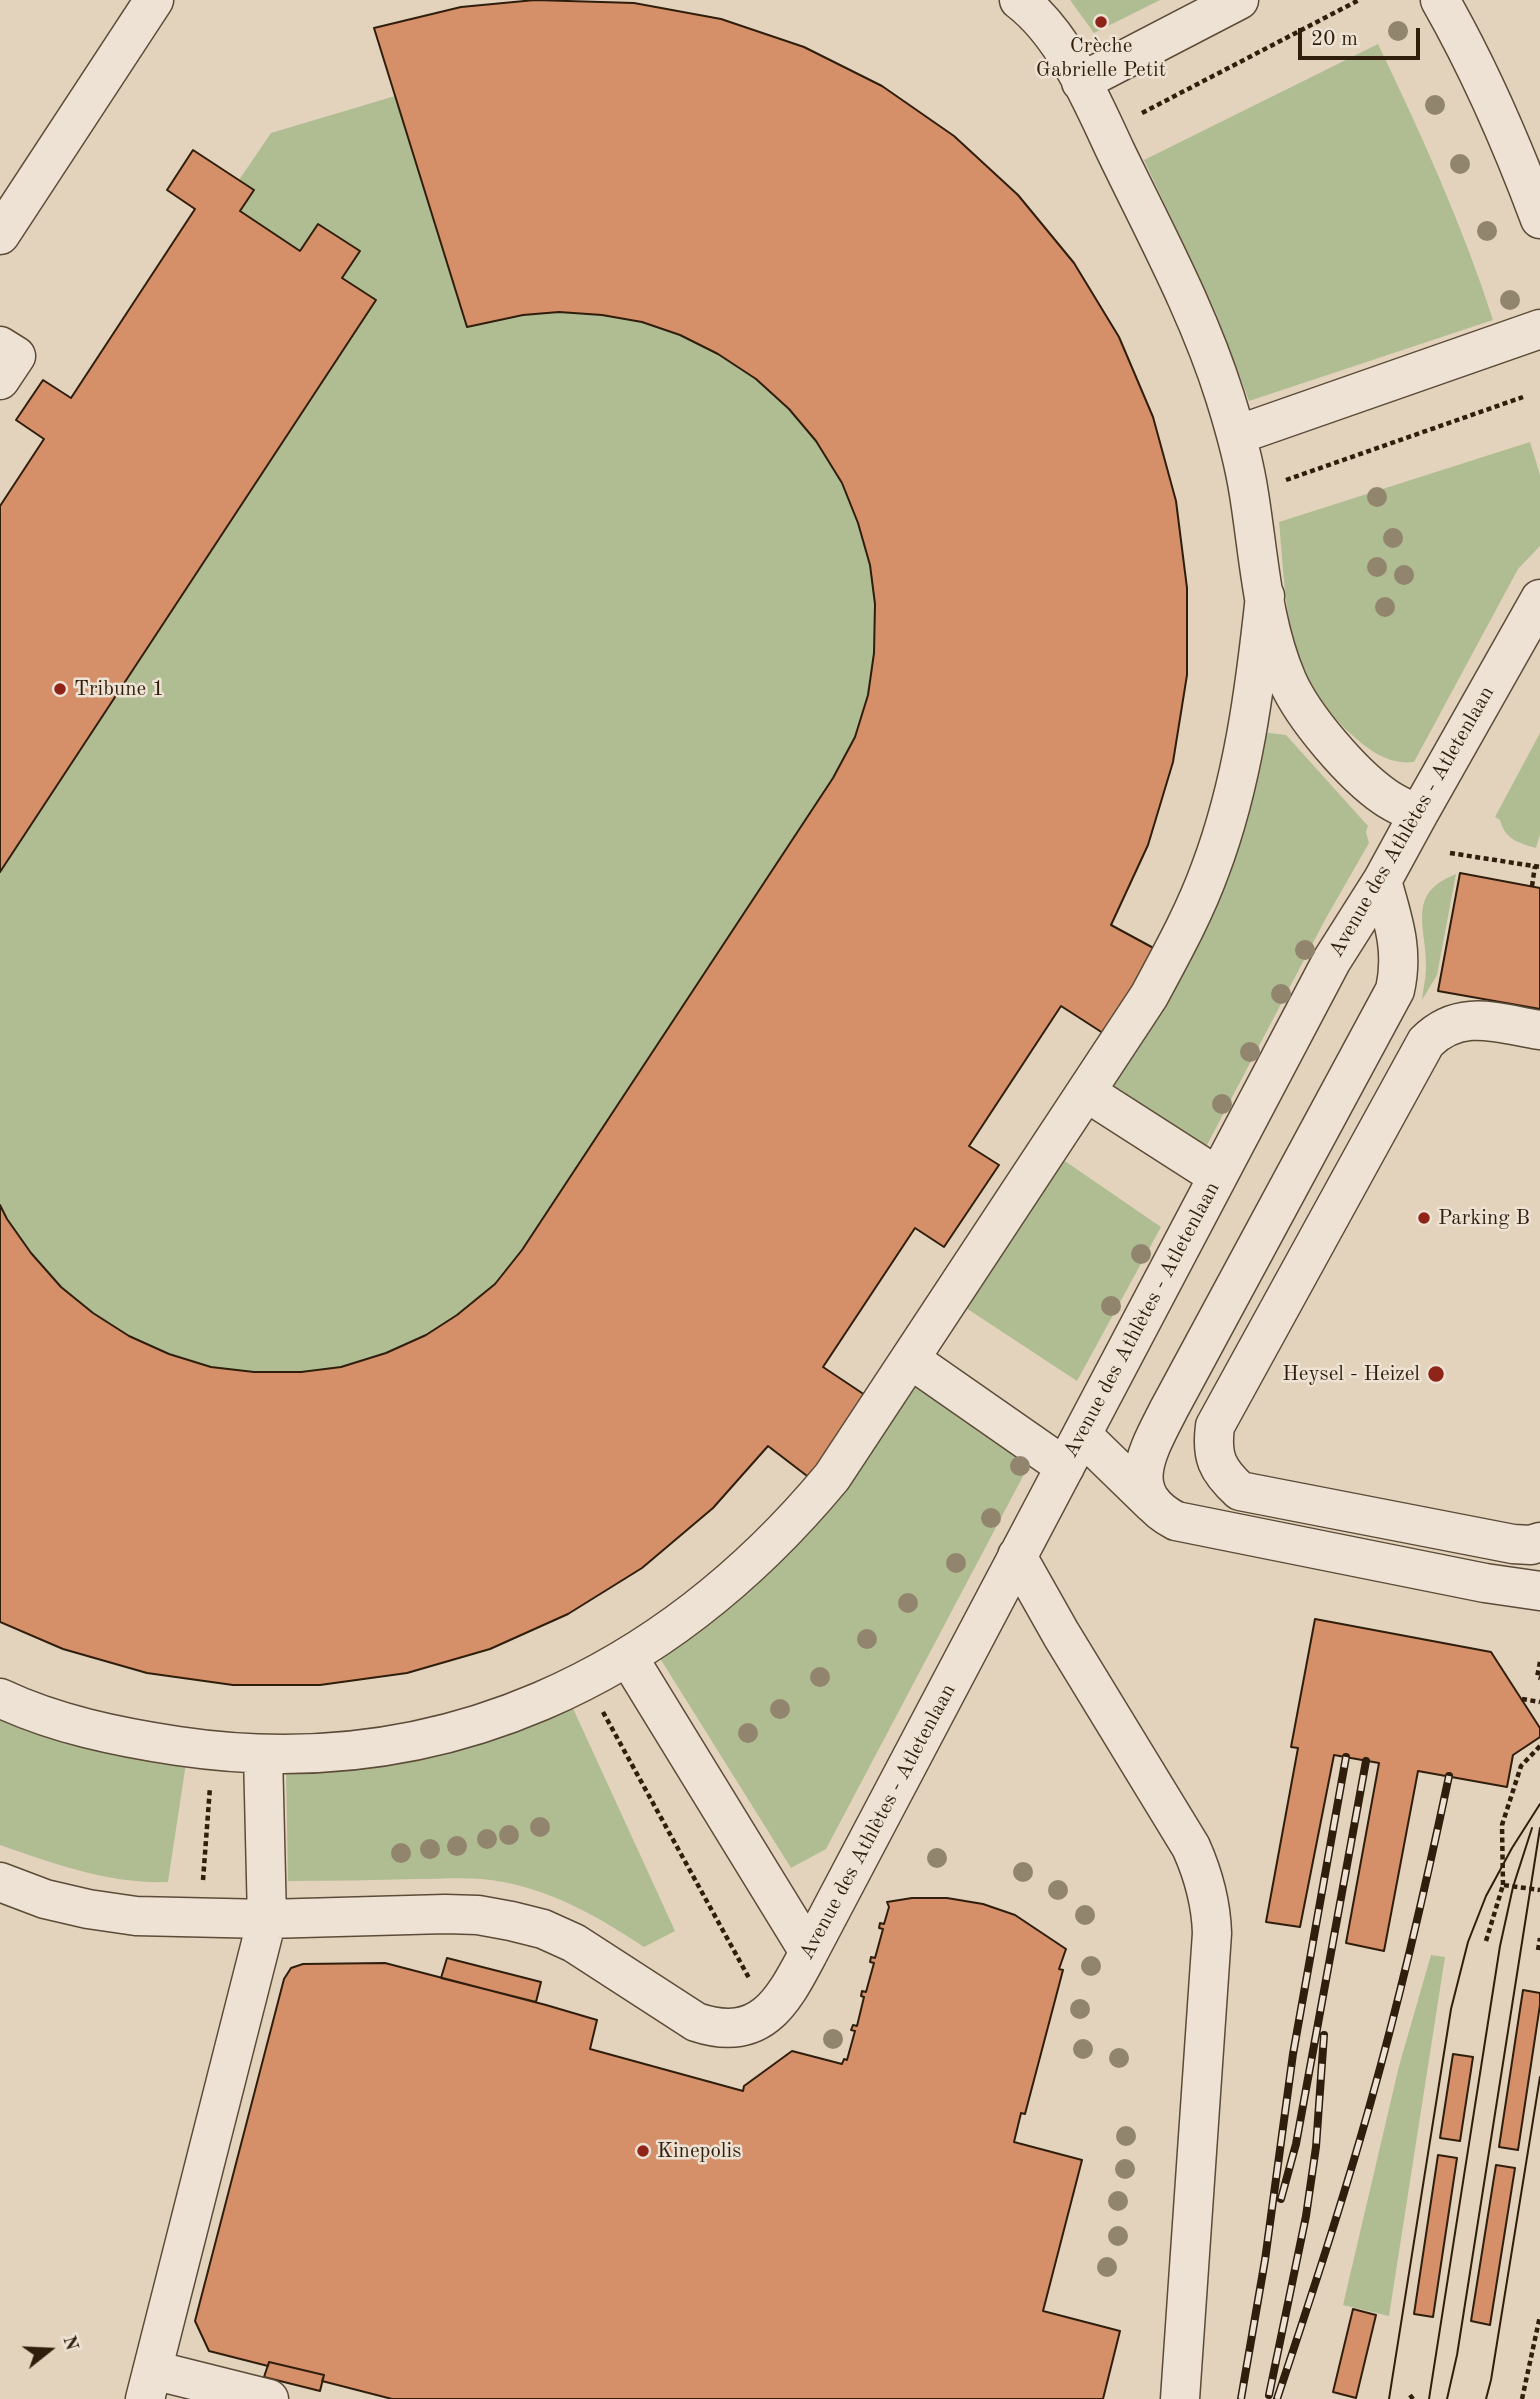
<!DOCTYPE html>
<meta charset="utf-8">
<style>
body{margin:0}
#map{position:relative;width:1540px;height:2399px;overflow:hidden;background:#e3d3bc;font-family:"Old Standard TT",serif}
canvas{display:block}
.north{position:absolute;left:14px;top:2315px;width:70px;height:70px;-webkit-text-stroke:5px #ede2d3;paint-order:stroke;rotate:72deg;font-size:19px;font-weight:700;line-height:28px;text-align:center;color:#2f1e0c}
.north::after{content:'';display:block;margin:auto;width:24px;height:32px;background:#2f1e0c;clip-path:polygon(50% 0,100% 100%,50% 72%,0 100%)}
.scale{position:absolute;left:1298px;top:28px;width:122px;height:32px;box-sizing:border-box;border:4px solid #2f1e0c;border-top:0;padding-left:9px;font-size:21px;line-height:24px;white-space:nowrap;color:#2f1e0c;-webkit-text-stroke:5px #ede2d3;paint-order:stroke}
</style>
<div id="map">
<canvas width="1540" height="2399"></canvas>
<div class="north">N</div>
<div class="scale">20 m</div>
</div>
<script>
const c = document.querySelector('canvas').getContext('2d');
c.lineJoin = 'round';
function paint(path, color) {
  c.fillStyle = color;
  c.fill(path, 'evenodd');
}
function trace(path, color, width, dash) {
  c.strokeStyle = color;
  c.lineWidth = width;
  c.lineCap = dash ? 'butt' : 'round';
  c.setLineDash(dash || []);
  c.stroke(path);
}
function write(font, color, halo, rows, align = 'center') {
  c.font = font + ' "Old Standard TT",serif';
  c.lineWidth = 5;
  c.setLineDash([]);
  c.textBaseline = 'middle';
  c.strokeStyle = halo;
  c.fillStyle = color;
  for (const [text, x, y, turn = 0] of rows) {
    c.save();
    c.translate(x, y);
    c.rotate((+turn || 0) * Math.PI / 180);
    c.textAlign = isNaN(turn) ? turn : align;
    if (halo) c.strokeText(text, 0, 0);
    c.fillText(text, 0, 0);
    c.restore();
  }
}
const green = new Path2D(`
 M 535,0 L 634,3 L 721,19 L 804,47 L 882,86 L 954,136 L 1018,195 L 1119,337 L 1153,417 L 1176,501 L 1187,588 L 1187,675 L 1173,762 L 1156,820 L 1148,845 L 1111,924 L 1159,951 L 1106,1035 L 1060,1006 L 969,1145 L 999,1165 L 944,1247 L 915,1228 L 823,1367 L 868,1397 L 811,1479 L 768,1447 L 713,1508 L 642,1568 L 568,1614 L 233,1685 L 147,1673 L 63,1649 L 0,1622 L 0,506 L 44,439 L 16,420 L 43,380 L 71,398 L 195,210 L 167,190 L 193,150 L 239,180 L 271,133 L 395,96 L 374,28 L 461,7 Z
 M 1070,0 L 1160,0 L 1094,33 Z
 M 1378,44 C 1421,134 1462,224 1493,320 L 1249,401 L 1216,313 L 1144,160 Z
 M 1530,442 L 1540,475 L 1540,546 L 1518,569 L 1414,762 C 1389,765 1370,751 1352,735 C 1284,674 1287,606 1279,522 Z
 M 1262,732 L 1286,735 L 1368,826 L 1366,832 L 1369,843 L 1326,918 L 1206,1147 L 1108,1082 Z
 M 1540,733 L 1540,834 L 1536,848 C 1518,843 1505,839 1500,820 L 1495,817 Z
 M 1456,874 L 1437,975 L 1422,1000 C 1423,989 1426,978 1426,967 C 1427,927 1405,894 1456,874 Z
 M 1059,1157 L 1161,1227 L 1077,1381 L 963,1306 Z
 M 913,1379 L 1030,1463 L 826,1849 L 791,1868 L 658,1655 Z
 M 571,1704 L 675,1931 L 644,1947 C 600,1918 556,1892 503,1882 C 475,1876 445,1879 417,1879 C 374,1880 331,1881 288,1881 L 286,1768 Z
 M 0,1714 L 186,1763 L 168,1882 C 109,1884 55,1864 0,1845 Z
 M 1431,1955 L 1445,1957 L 1389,2316 L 1343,2305 L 1399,2066 Z`);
const building = new Path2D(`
 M 535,0 L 634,3 L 721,19 L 804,47 L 882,86 L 954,136 L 1018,195 L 1074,263 L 1119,337 L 1153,417 L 1176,501 L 1187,588 L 1187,675 L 1173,762 L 1148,845 L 1111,925 L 1159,951 L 1106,1035 L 1061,1006 L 969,1146 L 999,1165 L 944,1247 L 915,1228 L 823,1367 L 868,1397 L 811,1479 L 768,1446 L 713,1508 L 642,1568 L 568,1614 L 490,1649 L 407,1673 L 320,1685 L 233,1685 L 147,1673 L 63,1649 L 0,1622 L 0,1205 L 7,1219 L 31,1253 L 61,1287 L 93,1313 L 129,1336 L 169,1354 L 211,1367 L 254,1372 L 301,1372 L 341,1367 L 386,1353 L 426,1335 L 457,1315 L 495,1284 L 522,1250 L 833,778 L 855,737 L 868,695 L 874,653 L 875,604 L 870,565 L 858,523 L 842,483 L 816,441 L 789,409 L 756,379 L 718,354 L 680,335 L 642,322 L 602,315 L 559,312 L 523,315 L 467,327 L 374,28 L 461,7 Z
 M 193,150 L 254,190 L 240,211 L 300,251 L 318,224 L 360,251 L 342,278 L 376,300 L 0,872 L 0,506 L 44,439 L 16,420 L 43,380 L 71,398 L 195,209 L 167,190 Z
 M 1460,873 L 1540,888 L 1540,1009 L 1438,991 Z
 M 1315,1619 L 1491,1652 L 1540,1728 L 1540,1737 L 1513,1755 L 1507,1787 L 1418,1771 L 1384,1951 L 1346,1943 L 1379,1763 L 1334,1755 L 1300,1927 L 1266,1922 L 1298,1748 L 1291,1747 Z
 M 912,1898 L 947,1898 L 983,1904 L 1015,1915 L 1066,1949 L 1059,1969 L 1063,1970 L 1025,2114 L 1021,2113 L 1014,2142 L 1082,2160 L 1043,2311 L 1120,2331 L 1103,2399 L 392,2399 L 322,2381 L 324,2375 L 269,2362 L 268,2366 L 209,2351 L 195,2321 L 284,1979 L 291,1968 L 303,1964 L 385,1963 L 546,2005 L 597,2020 L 590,2049 L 743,2091 L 744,2086 L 792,2051 L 842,2064 L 844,2059 L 847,2060 L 855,2031 L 851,2030 L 853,2025 L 857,2026 L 864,1997 L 861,1996 L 862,1991 L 866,1992 L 874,1963 L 870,1962 L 871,1957 L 875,1958 L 883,1929 L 879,1928 L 880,1923 L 884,1924 L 889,1907 L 887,1902 Z
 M 447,1958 L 541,1982 L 536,2002 L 441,1978 Z
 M 1523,1990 L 1540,1993 L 1540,2005 L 1518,2150 L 1499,2147 Z
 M 1453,2054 L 1473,2057 L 1460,2141 L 1440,2138 Z
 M 1438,2155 L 1457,2158 L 1433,2317 L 1414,2314 Z
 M 1496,2165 L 1515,2168 L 1490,2325 L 1471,2321 Z
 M 1353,2309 L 1376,2315 L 1356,2398 L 1333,2392 Z
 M 269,2362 L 324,2375 L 320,2391 L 264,2377 Z`);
const path = new Path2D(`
 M 1142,113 L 1359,0
 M 1286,480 L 1523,397
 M 1450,853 L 1540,867
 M 1532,886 L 1535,866
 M 1540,1662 L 1537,1677 L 1540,1678
 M 1522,1699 L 1540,1702
 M 603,1712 L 749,1978
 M 203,1880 L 210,1787
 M 1503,1885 L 1502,1825 L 1521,1766 L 1540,1746
 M 1486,1941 L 1503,1885 L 1540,1890
 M 1538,1950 L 1540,1938
 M 1410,2395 L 1413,2399
 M 1522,2399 L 1540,2316`);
const minor = new Path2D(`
 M 1019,0 C 1064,34 1092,101 1115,150 C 1154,231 1198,311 1225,397 C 1235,429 1244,461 1249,494 C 1259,556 1262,622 1287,680 C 1303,717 1352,774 1385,797 C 1395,804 1407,809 1418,815
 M 1440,0 C 1480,70 1512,144 1540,219
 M 1081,82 L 1239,0
 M 0,235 L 154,0
 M 0,346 L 16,356 L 0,380
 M 1237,435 L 1540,329
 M 1382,881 C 1393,920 1404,950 1395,990 L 1169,1409 C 1148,1451 1121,1492 1176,1521 L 1485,1583 L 1540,1591
 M 1540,1030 C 1497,1023 1460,1008 1426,1042 L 1215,1426 C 1211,1457 1217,1470 1240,1491 L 1513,1544 L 1531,1545 L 1540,1542
 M 1086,1092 L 1217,1176
 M 910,1359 L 1065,1467
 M 1082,1435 L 1153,1504
 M 1017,1556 L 1061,1634 L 1191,1847 C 1204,1876 1211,1902 1212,1933 L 1180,2399
 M 628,1657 L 809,1952
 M 0,1698 C 55,1724 118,1737 178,1746 C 440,1785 666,1677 832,1477 L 1149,996 C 1171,955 1194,914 1210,870 C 1243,783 1255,689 1265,596
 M 0,1882 L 45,1899 L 88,1909 L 136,1916 L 267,1919 L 445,1914 L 478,1915 L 511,1921 L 543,1929 L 574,1943 L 696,2022 C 762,2044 783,2001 809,1952 L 1332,960 L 1382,881 L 1418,815 L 1540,599
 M 153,2370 L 269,2399
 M 145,2399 L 267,1919 L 263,1754`);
const tram = new Path2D(`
 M 1389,2399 L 1451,2009 L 1468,1942 L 1486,1896 L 1512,1848 L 1540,1804
 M 1429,2399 L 1500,1946 L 1513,1887 L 1532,1828
 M 1447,2399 L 1457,2355 L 1540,1828
 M 1486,2399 L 1491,2380 L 1540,2077`);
const rail = new Path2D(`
 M 1281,2199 L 1296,2144 L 1366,1761
 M 1269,2395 L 1306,2216 L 1316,2147 L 1324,2035
 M 1241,2399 L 1265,2260 L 1293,2054 L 1346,1757
 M 1277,2399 C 1310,2300 1343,2201 1371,2101 C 1401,1994 1426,1885 1449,1776`);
const trees = [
 [1398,31],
 [1435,105],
 [1460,164],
 [1487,231],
 [1510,300],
 [1377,497],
 [1393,538],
 [1377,567],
 [1404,575],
 [1385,607],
 [1305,950],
 [1281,994],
 [1250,1052],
 [1222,1104],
 [1141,1254],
 [1111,1306],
 [1020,1466],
 [991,1518],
 [956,1563],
 [908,1603],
 [867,1639],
 [820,1677],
 [780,1709],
 [748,1733],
 [540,1827],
 [509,1835],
 [487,1839],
 [457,1846],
 [430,1849],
 [401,1853],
 [937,1858],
 [1023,1872],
 [1058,1890],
 [1085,1915],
 [1091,1966],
 [1080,2009],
 [833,2039],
 [1083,2049],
 [1119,2058],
 [1126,2136],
 [1125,2169],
 [1118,2201],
 [1118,2236],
 [1107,2267]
];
const markers = [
 [1101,22,7,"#8f2418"],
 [60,689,7,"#8f2418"],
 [1424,1218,7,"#8f2418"],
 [1436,1374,9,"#8f2418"],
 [643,2151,7,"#8f2418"]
];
const poiNames = [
 ["Crèche",1101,46,"center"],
 ["Gabrielle Petit",1101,70,"center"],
 ["Tribune 1",74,689],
 ["Parking B",1438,1218],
 ["Heysel - Heizel",1420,1374,"right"],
 ["Kinepolis",657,2151]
];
const streetNames = [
 ["Avenue des Athlètes - Atletenlaan",1412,822,-60],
 ["Avenue des Athlètes - Atletenlaan",1142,1320,-62],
 ["Avenue des Athlètes - Atletenlaan",878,1822,-62]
];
paint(green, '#b0bd93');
paint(building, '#d58f69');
trace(building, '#2f1e0c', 2);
trace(minor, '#5c4b38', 41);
trace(path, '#2f1e0c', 4.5, [5, 3.5]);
trace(minor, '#ede2d3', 38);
trace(tram, '#2f1e0c', 2);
trace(rail, '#2f1e0c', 8);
trace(rail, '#ede2d3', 5, [16]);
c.fillStyle = '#92856e';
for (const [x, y] of trees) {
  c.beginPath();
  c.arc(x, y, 10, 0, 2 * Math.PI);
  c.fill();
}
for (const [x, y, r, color] of markers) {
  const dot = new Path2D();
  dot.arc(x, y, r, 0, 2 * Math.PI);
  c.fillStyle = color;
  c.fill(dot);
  trace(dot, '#ede2d3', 2.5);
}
write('21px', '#2f1e0c', '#ede2d3', poiNames, 'left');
write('21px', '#2f1e0c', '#ede2d3', streetNames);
</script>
